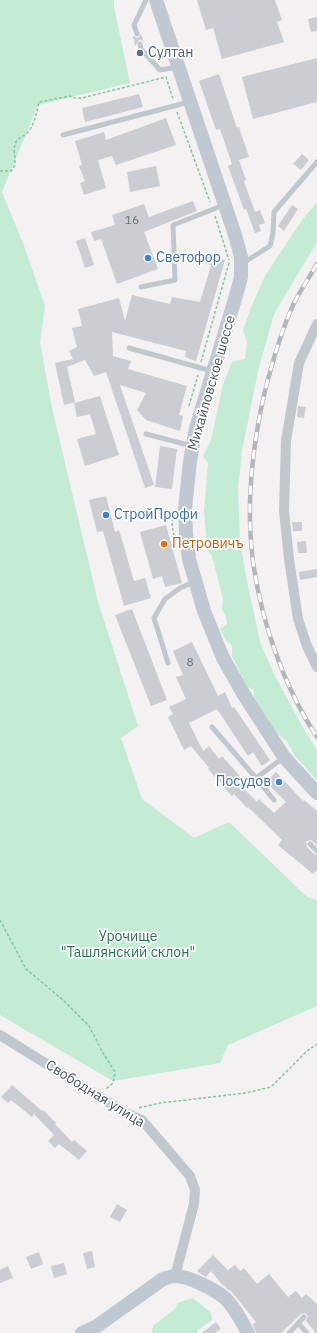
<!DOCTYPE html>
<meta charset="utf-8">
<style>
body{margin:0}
canvas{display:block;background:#f3f1f1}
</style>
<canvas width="317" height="1333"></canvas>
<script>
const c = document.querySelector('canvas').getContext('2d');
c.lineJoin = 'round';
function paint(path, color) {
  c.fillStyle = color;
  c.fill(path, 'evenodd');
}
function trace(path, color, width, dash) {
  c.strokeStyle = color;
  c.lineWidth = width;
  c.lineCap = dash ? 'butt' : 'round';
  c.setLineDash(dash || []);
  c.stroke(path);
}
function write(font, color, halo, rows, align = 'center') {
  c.font = font + ' "IBM Plex Sans",sans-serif';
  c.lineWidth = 3.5;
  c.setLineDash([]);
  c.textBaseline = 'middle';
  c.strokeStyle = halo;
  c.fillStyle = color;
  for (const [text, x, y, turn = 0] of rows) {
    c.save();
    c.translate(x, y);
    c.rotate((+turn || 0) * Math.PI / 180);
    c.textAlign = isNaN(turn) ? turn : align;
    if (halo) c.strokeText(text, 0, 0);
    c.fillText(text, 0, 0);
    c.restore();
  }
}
const green = new Path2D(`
 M 0,0 L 114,0 L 114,7 L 130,83 L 38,105 L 2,192 L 23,243 L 45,306 L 40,342 L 52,408 L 98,602 L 138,726 L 121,738 L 142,799 L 194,838 L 229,822 L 307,897 L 317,900 L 317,1006 L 228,1045 L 220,1063 L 113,1081 L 0,1015 Z
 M 317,202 L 317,242 L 274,314 L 258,371 L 242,451 L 238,488 L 240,542 L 247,581 L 260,642 L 275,676 L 302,726 L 317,750 L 317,780 L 295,756 L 287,741 L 276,733 L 254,697 L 254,690 L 247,687 L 232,656 L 232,646 L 225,639 L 220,629 L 227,624 L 226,617 L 222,609 L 223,599 L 212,556 L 208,551 L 206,535 L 204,511 L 208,463 L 203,456 L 211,440 L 223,384 L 232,362 L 245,359 L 247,343 L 243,330 L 252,305 L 265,276 L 302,220 Z
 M 193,1298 L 211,1313 L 212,1320 L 198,1330 L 197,1333 L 152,1333 L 153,1326 L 176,1308 L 177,1303 Z`);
const building = new Path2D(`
 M 197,0 L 275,0 L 282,20 L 277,22 L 284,42 L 222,59 L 213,28 L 206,30 Z
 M 317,17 L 317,31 L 311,32 L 308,19 Z
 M 141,33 L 144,43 L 142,40 L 139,40 L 135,46 L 133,36 L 138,38 L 140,36 Z
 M 317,58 L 317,102 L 253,119 L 242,77 Z
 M 219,74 L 237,128 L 239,127 L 249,157 L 239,160 L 246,180 L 244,181 L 255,212 L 260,210 L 265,223 L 259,225 L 261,231 L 255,233 L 246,209 L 244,210 L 228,166 L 232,164 L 220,129 L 216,130 L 199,81 Z
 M 139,94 L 143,107 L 85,122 L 82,108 Z
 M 166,118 L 176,145 L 116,165 L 112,156 L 98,160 L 106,188 L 84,195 L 80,183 L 85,181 L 79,166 L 82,165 L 75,141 L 104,132 L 106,140 Z
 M 302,154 L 309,160 L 301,170 L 293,164 Z
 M 156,166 L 160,186 L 130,192 L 127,172 Z
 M 193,201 L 197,211 L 144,232 L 158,269 L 117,284 L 101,239 L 94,241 L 91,232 L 115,225 L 112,215 L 144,204 L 149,217 Z
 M 292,205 L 298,209 L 284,231 L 278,226 Z
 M 85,238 L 94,265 L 85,268 L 76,241 Z
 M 208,255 L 225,260 L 196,361 L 185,357 L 186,351 L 112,332 L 113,356 L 131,361 L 128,369 L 187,386 L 179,415 L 183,416 L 180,431 L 146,420 L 137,410 L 146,393 L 120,385 L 154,485 L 145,488 L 106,372 L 94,376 L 85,360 L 67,367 L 75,402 L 64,405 L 55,363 L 73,359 L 69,351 L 77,347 L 72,328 L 82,326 L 78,309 L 119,298 L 125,321 L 132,295 L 170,304 L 172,297 L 200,302 L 211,265 L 206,264 Z
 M 100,396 L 119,455 L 85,466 L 77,439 L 96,434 L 90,414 L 77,417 L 74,403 Z
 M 298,406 L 306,407 L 304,418 L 297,417 Z
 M 160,446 L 177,449 L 172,489 L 155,487 Z
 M 106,496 L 115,532 L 119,530 L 134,581 L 145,578 L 151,598 L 124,606 L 103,531 L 97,532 L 89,500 Z
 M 292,522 L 302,522 L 302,531 L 293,531 Z
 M 166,525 L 182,583 L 165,587 L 162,576 L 153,579 L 140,532 Z
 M 306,541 L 307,553 L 298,553 L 297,542 Z
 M 317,569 L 317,577 L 300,580 L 299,572 Z
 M 132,609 L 167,700 L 151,706 L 115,615 Z
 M 192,642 L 218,696 L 225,692 L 232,708 L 234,707 L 270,760 L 262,766 L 253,752 L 248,756 L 217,709 L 189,723 L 203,751 L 209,746 L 219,759 L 222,756 L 246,783 L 242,787 L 257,802 L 259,799 L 274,813 L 286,802 L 266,782 L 276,772 L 303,801 L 304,800 L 317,811 L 317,845 L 311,840 L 307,841 L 306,843 L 307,847 L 314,854 L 317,855 L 317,870 L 313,874 L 278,845 L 282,840 L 248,807 L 247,808 L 234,794 L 232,796 L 208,769 L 209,768 L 191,746 L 184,750 L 168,717 L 173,714 L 169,707 L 186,699 L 176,677 L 183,675 L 173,651 Z
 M 12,1085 L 42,1111 L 43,1110 L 56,1123 L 55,1124 L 72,1142 L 74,1140 L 87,1151 L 79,1160 L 59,1144 L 55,1148 L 48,1141 L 54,1135 L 34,1114 L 32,1117 L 11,1100 L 8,1103 L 1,1097 Z
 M 117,1204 L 127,1210 L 120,1222 L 110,1217 Z
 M 92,1251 L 95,1267 L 87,1269 L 83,1253 Z
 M 39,1252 L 43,1264 L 31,1269 L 26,1257 Z
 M 213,1255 L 228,1270 L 235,1265 L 240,1271 L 244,1268 L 257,1284 L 269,1274 L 288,1297 L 296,1291 L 302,1298 L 306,1294 L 317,1304 L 317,1333 L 316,1333 L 306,1321 L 308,1316 L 305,1313 L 301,1314 L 281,1333 L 256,1333 L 253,1324 L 256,1322 L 231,1291 L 227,1289 L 224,1285 L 223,1286 L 211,1271 L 206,1277 L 201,1274 L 197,1271 Z
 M 64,1263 L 67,1274 L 54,1278 L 51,1266 Z
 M 8,1266 L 13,1278 L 0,1283 L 0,1270 Z
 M 216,1322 L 221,1329 L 215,1333 L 202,1333 Z`);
const path = new Path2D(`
 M 177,112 L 210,202
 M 0,171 L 11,171 C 19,163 12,153 15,144 C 19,135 24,138 28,132 C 35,124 37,111 39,102 L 70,96 L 72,98 L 82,98 L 166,77 L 173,99
 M 215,216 L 229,260
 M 201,362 L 229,263
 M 189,406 L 198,375
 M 173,513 L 172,526 L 174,535
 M 0,920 L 26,969 L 63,1000 L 89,1026 L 103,1053 L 115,1072 L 113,1083 L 106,1089
 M 139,1108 L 160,1103 L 246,1093 L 271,1087 L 307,1051 L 317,1044`);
const lane = new Path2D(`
 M 137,34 L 134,25 L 146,0
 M 140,44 L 141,49 L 160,70 L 178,67
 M 63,135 L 189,102
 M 243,263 L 270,246 L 273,233 L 274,212 L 317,162
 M 141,287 L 175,280 L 173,225 L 224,205
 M 129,348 L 212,371
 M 146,434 L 192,446
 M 168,663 L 154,618 L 165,599 L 180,588 L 194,582
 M 212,727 L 256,778
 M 274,800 L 256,778 L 283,758
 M 310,844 L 317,851
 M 298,1323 L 307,1333
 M 289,1333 L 304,1317`);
const street = new Path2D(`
 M 317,324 L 299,363 L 286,441 L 284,511 L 289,559 L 298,619 L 307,646 L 317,667
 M 0,1035 L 124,1112 L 142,1120 L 190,1176 L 195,1190 L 194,1204 L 175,1276`);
const secondary = new Path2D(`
 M 156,0 L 235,235 L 241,257 L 241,277 L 235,299 L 196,428 L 190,461 L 185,509 L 186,533 L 189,559 L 204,611 L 223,658 L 244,695 L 284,757 L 317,793
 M 82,1333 L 97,1326 L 163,1279 C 167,1278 172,1276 175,1276 C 189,1276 216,1290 226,1299 C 235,1308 242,1322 248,1333`);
const rail = new Path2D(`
 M 317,264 C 310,276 302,288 295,301 C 281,330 272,363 264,395 C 255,436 249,478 250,521 C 251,592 278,678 317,737`);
const markers = [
 [140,53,4,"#5c6f8a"],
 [148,258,4,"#3f7fe0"],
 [106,515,4,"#3f7fe0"],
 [164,544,4,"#e8710a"],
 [279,782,4,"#3f7fe0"]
];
const numberNames = [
 ["16",132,221],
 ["8",190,663]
];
const serviceNames = [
 ["Султан",148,53]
];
const shopNames = [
 ["Светофор",156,258],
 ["СтройПрофи",114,515],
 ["Посудов",271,782,"right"]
];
const streetNames = [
 ["Михайловское шоссе",212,383,-74],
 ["Свободная улица",95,1094,32]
];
const foodNames = [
 ["Петровичъ",172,544]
];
const parkNames = [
 ["Урочище",128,937],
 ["\"Ташлянский склон\"",128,953]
];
paint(green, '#c4ebd3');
paint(building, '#cbcdd2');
trace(path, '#80c6a3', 1.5, [3, 2]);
trace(lane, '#c0c8ce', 5);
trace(street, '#c0c8ce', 10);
trace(secondary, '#c0c9d2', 14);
trace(rail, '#b3b6ba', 4.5);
trace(rail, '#fff', 3, [9]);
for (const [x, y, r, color] of markers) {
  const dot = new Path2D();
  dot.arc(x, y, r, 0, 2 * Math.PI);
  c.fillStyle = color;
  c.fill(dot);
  trace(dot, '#fff', 1.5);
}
write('12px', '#6a727a', null, numberNames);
write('14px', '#4e5e75', '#fff', serviceNames, 'left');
write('14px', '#366cbe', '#fff', shopNames, 'left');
write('14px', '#4a545c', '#fff', streetNames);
write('14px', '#c56008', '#fff', foodNames, 'left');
write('14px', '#22774c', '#fff', parkNames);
</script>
